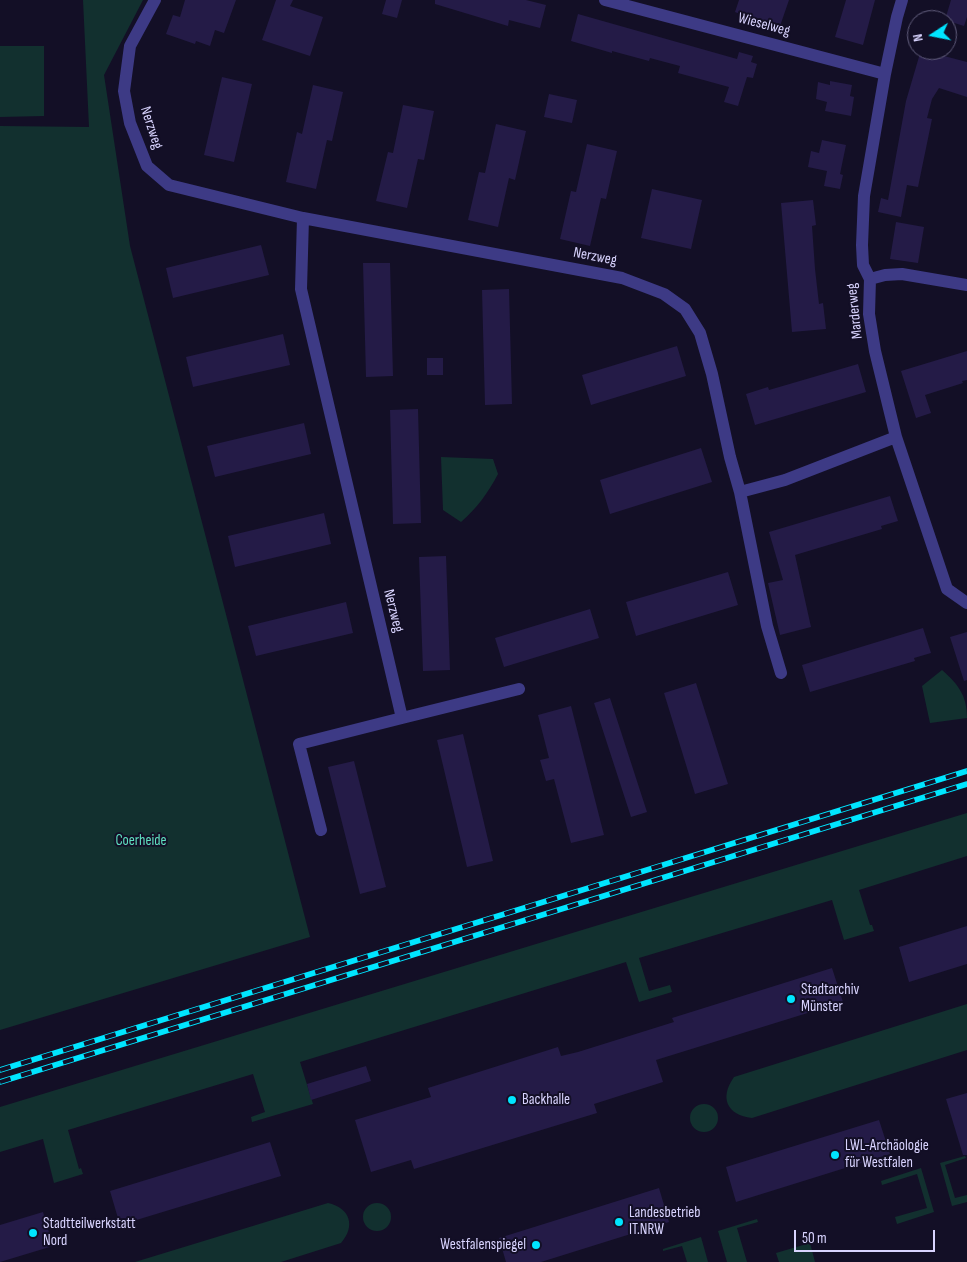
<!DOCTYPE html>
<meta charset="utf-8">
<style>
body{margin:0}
#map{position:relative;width:967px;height:1262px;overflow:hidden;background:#130f26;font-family:"Sofia Sans Condensed",sans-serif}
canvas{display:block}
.north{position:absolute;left:907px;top:10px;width:50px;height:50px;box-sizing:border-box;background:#130f26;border:1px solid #625e7d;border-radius:50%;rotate:259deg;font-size:14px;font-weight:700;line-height:20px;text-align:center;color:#d9d4ff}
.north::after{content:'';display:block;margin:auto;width:18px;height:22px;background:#00e5ff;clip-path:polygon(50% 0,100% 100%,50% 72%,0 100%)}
.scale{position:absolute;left:794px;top:1230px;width:141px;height:22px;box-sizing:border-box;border:2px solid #d9d4ff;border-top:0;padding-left:6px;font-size:15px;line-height:18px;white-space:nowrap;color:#d9d4ff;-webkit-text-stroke:4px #130f26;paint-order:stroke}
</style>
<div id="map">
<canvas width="967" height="1262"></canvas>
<div class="north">N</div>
<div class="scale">50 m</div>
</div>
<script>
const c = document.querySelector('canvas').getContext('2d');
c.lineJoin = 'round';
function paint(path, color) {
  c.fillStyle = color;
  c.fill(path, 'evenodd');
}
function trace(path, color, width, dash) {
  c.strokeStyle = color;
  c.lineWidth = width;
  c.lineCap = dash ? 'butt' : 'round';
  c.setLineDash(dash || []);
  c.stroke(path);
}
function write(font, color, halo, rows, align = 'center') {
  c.font = font + ' "Sofia Sans Condensed",sans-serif';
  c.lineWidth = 4;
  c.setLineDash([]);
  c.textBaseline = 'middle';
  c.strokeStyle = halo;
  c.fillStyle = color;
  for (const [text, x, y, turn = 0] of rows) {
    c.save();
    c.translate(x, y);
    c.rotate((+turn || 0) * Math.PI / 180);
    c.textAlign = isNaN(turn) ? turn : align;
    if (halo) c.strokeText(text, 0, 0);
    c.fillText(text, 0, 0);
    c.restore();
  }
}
const green = new Path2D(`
 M 83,0 L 143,0 L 104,75 L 130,246 L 310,937 L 0,1030 L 0,126 L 89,127 Z
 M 0,46 L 44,46 L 44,116 L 0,117 Z
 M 441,457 L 493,459 L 498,474 C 488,493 477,508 461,522 L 443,510 Z
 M 942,670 C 959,685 967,696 967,718 L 930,723 L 922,686 Z
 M 967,813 L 967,856 L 859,890 L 870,925 L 872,925 L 874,931 L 844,940 L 832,900 L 639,958 L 649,991 L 670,985 L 672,992 L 639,1002 L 626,962 L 300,1062 L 313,1104 L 252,1122 L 251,1117 L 265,1112 L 253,1074 L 68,1130 L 79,1169 L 81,1168 L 83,1174 L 54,1183 L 43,1139 L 0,1152 L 0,1107 Z
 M 967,1004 L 967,1050 L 752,1118 C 727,1115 719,1098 734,1077 Z
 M690 1118a14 14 0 1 1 28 0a14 14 0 1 1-28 0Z
 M 965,1156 L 966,1158 L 945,1165 L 955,1198 L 967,1195 L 967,1202 L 952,1206 L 940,1163 Z
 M 921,1168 L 934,1212 L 897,1224 L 895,1217 L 927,1208 L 917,1174 L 882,1185 L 881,1181 Z
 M363 1217a14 14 0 1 1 28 0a14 14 0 1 1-28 0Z
 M 328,1203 C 350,1208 356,1226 341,1243 L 281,1262 L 135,1262 Z
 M 757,1219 L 758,1222 L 737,1228 L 747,1262 L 727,1262 L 718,1231 Z
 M 701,1237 L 708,1262 L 687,1262 L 682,1246 L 663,1251 L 663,1249 Z
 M 810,1243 L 815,1262 L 779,1262 L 776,1253 Z`);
const building = new Path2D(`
 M 185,0 L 236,0 L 224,33 L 215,30 L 210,46 L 196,41 L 195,44 L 166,34 L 173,15 L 180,17 Z
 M 276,0 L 293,0 L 290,6 L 323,17 L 310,56 L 262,40 Z
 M 386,0 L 402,0 L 397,18 L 382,14 Z
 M 435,0 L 526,0 L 546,5 L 540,28 L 509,20 L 508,26 L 435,4 Z
 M 739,0 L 789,0 L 779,29 L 735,12 Z
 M 846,0 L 875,0 L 863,45 L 835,37 Z
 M 951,0 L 967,0 L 967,17 L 964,26 L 945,20 Z
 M 578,14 L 737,59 L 739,52 L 753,56 L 751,62 L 757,64 L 753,78 L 747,77 L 738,106 L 724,102 L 729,87 L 678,73 L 680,66 L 650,58 L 649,61 L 612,51 L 612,53 L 571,41 Z
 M 921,50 L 967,62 L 967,97 L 939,88 L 932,99 L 927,118 L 932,119 L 918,187 L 907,185 L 901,217 L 878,212 L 881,198 L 888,200 L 906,101 Z
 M 222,77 L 252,84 L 234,162 L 204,155 Z
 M 830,81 L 852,85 L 850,96 L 854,97 L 851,116 L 825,111 L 827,102 L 816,99 L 818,82 L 830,85 Z
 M 313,85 L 343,92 L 332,141 L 327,140 L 316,189 L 286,182 L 297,132 L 302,134 Z
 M 549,94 L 577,100 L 572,123 L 544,117 Z
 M 403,105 L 434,111 L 424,160 L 418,159 L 407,208 L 376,201 L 388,152 L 393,153 Z
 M 496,124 L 526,131 L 515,180 L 509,178 L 498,227 L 468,220 L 479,172 L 485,173 Z
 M 822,140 L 846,145 L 840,174 L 843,175 L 840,189 L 824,186 L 827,171 L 808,167 L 811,151 L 819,153 Z
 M 587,144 L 617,151 L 606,199 L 601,198 L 590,246 L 560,239 L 571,191 L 576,192 Z
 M 652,189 L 702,200 L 691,249 L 641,238 Z
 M 813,200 L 816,225 L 812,226 L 815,269 L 819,304 L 823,303 L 826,329 L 792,332 L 781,203 Z
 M 896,222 L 924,227 L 918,263 L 890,259 Z
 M 261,245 L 269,275 L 173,298 L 166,268 Z
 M 363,263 L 390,263 L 393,376 L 366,377 Z
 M 509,289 L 512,404 L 485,405 L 482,290 Z
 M 283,334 L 290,365 L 193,387 L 186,357 Z
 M 677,346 L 686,376 L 591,405 L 582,375 Z
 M 967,351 L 967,380 L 962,381 L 963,383 L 925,395 L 931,413 L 916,418 L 901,371 Z
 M 427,358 L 443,358 L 443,375 L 427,375 Z
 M 858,364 L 866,392 L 755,425 L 746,394 L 768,387 L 769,390 Z
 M 418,409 L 421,523 L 393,524 L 390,410 Z
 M 304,423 L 311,454 L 215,477 L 207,446 Z
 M 701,448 L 712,482 L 610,514 L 600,480 Z
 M 890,496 L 898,521 L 881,526 L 882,529 L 795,555 L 811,627 L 780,635 L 768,583 L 783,580 L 769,532 Z
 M 324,513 L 331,544 L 235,567 L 228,536 Z
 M 446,556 L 450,670 L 423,671 L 419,557 Z
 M 728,572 L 738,605 L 636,636 L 626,602 Z
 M 346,602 L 353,633 L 256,656 L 248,626 Z
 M 590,609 L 599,638 L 504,667 L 495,638 Z
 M 923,628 L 931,653 L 914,658 L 915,661 L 810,692 L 802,665 Z
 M 967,632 L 967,680 L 964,681 L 950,637 Z
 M 696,683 L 728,784 L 695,794 L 664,693 Z
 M 610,698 L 647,812 L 631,817 L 594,703 Z
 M 571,706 L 604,835 L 571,843 L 554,779 L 546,781 L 540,760 L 549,758 L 538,715 Z
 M 463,734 L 493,861 L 467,867 L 437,740 Z
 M 354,761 L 386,887 L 360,894 L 328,767 Z
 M 967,926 L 967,964 L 909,982 L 899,947 Z
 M 832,968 L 843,1002 L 656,1060 L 663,1082 L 594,1104 L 597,1113 L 414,1169 L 411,1160 L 371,1172 L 355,1120 L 431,1097 L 428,1088 L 558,1047 L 561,1056 L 578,1052 L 674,1022 L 672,1018 Z
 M 366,1066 L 371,1081 L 311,1100 L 307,1084 Z
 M 967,1093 L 967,1155 L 963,1155 L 946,1099 Z
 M 879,1120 L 890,1154 L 736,1202 L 726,1167 Z
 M 270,1142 L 281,1176 L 120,1225 L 110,1191 Z
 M 659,1188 L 669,1222 L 541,1262 L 506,1262 L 499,1238 Z
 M 43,1212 L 53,1246 L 0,1262 L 0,1225 Z`);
const minor = new Path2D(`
 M 155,0 L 130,46 L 124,91 L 130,123 L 147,166 L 169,185 L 303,218 L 301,289 L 402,718 L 519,689
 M 605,0 L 885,74
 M 902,0 L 897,17 L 885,74 L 864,196 L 862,245 L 863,265 L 870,279 L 869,314 L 875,351 L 896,437 L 947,589 L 967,603
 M 303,218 L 622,278 L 664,294 L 685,309 L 700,333 L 712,374 L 730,457 L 740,492 L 767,626 L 781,673
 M 870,279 L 885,275 L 902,274 L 967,285
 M 740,492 L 785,480 L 896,437
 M 321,830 L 299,744 L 402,718`);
const rail = new Path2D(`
 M 0,1070 L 967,771
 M 0,1082 L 967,784`);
const markers = [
 [791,999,5,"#00e5ff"],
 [512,1100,5,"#00e5ff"],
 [835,1155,5,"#00e5ff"],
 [619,1222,5,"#00e5ff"],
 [33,1233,5,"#00e5ff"],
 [536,1245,5,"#00e5ff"]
];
const streetNames = [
 ["Wieselweg",764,25,15],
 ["Nerzweg",151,128,72],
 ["Nerzweg",595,257,11],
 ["Marderweg",855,311,-96],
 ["Nerzweg",393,611,76]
];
const parkNames = [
 ["Coerheide",141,841]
];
const poiNames = [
 ["Stadtarchiv",801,990],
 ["Münster",801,1007],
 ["Backhalle",522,1100],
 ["LWL-Archäologie",845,1146],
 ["für Westfalen",845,1163],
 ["Landesbetrieb",629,1213],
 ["IT.NRW",629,1230],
 ["Stadtteilwerkstatt",43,1224],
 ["Nord",43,1241],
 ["Westfalenspiegel",526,1245,"right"]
];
paint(green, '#12302f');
paint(building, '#241b47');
trace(minor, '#3d3a85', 12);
trace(rail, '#00e5ff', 5.5);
trace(rail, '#130f26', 4, [11]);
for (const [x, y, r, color] of markers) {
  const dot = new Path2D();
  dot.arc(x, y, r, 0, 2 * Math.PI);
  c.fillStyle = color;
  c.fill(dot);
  trace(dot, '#130f26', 2);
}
write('15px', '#d9d4ff', '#130f26', streetNames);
write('15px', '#5fe0c0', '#130f26', parkNames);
write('15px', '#d9d4ff', '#130f26', poiNames, 'left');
</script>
